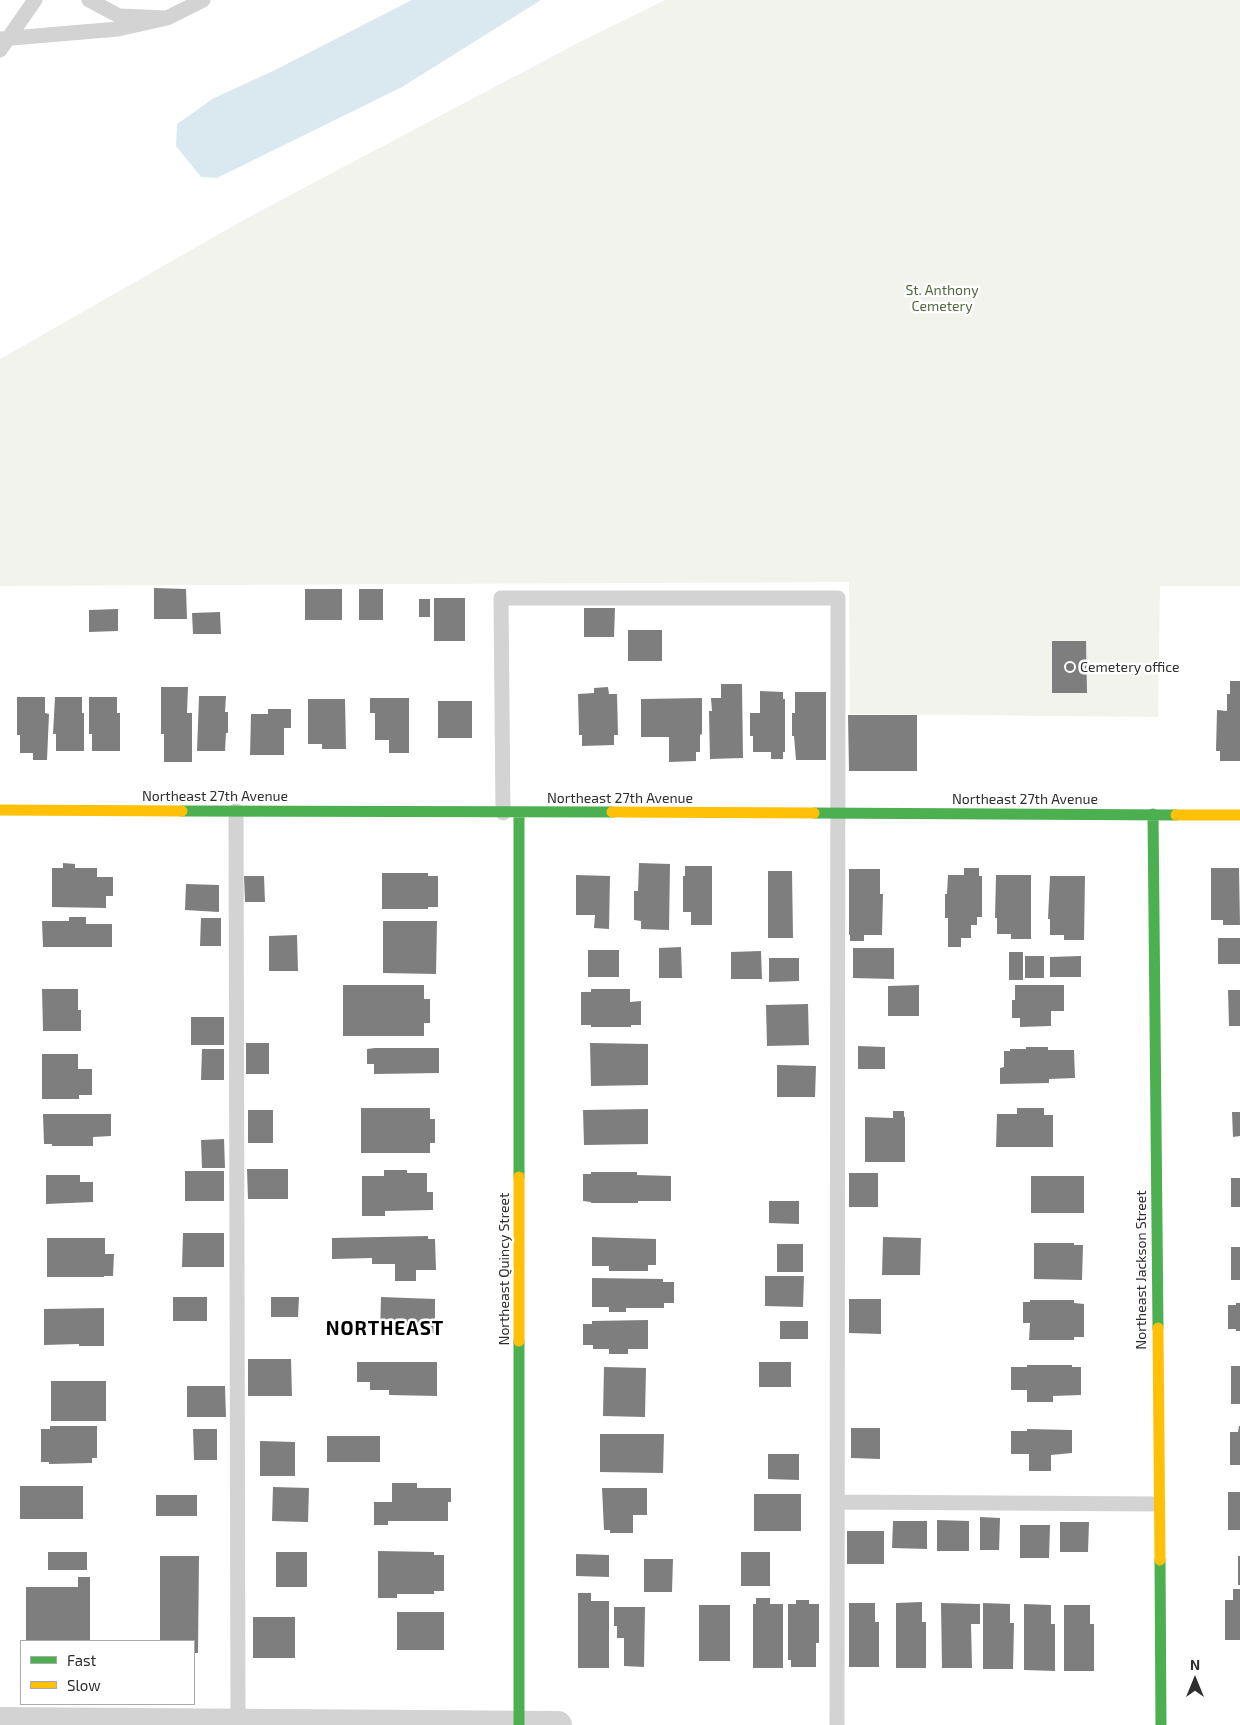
<!DOCTYPE html>
<style>
body{margin:0}
#map{position:relative;width:1240px;height:1725px;overflow:hidden;background:#fff;font-family:"Exo 2",sans-serif}
canvas{display:block}
.legend{position:absolute;left:20px;top:1640px;width:175px;height:65px;box-sizing:border-box;background:#fff;border:1px solid #ababab;margin:0;padding:6px 9px;list-style:none;font-size:15px;color:#2e2e2e}
.legend li{display:flex;align-items:center;gap:10px;height:25px}
.legend b{width:25px;border:1px solid #ababab}
.north{position:absolute;left:1170px;top:1655px;width:50px;height:50px;-webkit-text-stroke:4px #fff;paint-order:stroke;rotate:0deg;font-size:14px;font-weight:700;line-height:20px;text-align:center;color:#2e2e2e}
.north::after{content:'';display:block;margin:auto;width:18px;height:22px;background:#2e2e2e;clip-path:polygon(50% 0,100% 100%,50% 72%,0 100%)}
</style>
<div id="map">
<canvas width="1240" height="1725"></canvas>
<ul class="legend">
<li><b style="height:6px;background:#4caf50"></b>Fast</li>
<li><b style="height:6px;background:#ffc107"></b>Slow</li>
</ul>
<div class="north">N</div>
</div>
<script>
const c = document.querySelector('canvas').getContext('2d');
c.lineJoin = 'round';
function paint(path, color) {
  c.fillStyle = color;
  c.fill(path, 'evenodd');
}
function trace(path, color, width, dash) {
  c.strokeStyle = color;
  c.lineWidth = width;
  c.lineCap = dash ? 'butt' : 'round';
  c.setLineDash(dash || []);
  c.stroke(path);
}
function write(font, color, halo, rows, align = 'center') {
  c.font = font + ' "Exo 2",sans-serif';
  c.lineWidth = 5;
  c.setLineDash([]);
  c.textBaseline = 'middle';
  c.strokeStyle = halo;
  c.fillStyle = color;
  for (const [text, x, y, turn = 0] of rows) {
    c.save();
    c.translate(x, y);
    c.rotate((+turn || 0) * Math.PI / 180);
    c.textAlign = isNaN(turn) ? turn : align;
    if (halo) c.strokeText(text, 0, 0);
    c.fillText(text, 0, 0);
    c.restore();
  }
}
const green = new Path2D(`
 M 665,0 L 1240,0 L 1240,586 L 1160,586 L 1158,717 L 850,714 L 849,582 L 0,586 L 0,359 L 249,217 L 574,45 Z`);
const water = new Path2D(`
 M 412,0 L 541,0 L 402,87 L 217,178 L 201,177 L 176,146 L 177,124 L 214,98 L 275,70 Z`);
const building = new Path2D(`
 M 154,588 L 186,589 L 187,619 L 154,619 Z
 M 305,589 L 342,589 L 342,620 L 305,620 Z
 M 359,589 L 383,589 L 383,620 L 359,620 Z
 M 434,598 L 465,598 L 465,641 L 434,641 Z
 M 419,599 L 430,599 L 430,617 L 419,617 Z
 M 584,608 L 615,608 L 614,637 L 584,637 Z
 M 118,609 L 118,631 L 89,632 L 89,610 Z
 M 220,612 L 221,634 L 193,634 L 192,613 Z
 M 628,630 L 662,630 L 662,661 L 628,661 Z
 M 1052,641 L 1086,641 L 1087,693 L 1052,693 Z
 M 1230,681 L 1240,681 L 1240,761 L 1220,761 L 1220,751 L 1216,751 L 1217,710 L 1227,711 L 1227,694 L 1230,694 Z
 M 721,684 L 742,684 L 743,758 L 710,759 L 709,711 L 712,711 L 711,698 L 721,698 Z
 M 161,687 L 188,687 L 187,713 L 192,713 L 192,762 L 164,762 L 164,734 L 161,734 Z
 M 608,687 L 609,694 L 617,694 L 618,735 L 614,735 L 614,745 L 582,746 L 582,735 L 579,735 L 578,694 L 594,693 L 594,688 Z
 M 760,691 L 783,692 L 783,699 L 785,699 L 785,752 L 783,752 L 783,759 L 771,759 L 771,752 L 753,752 L 753,736 L 750,736 L 750,713 L 760,713 Z
 M 795,692 L 826,692 L 826,760 L 796,760 L 794,736 L 792,736 L 792,713 L 795,713 Z
 M 199,696 L 226,696 L 225,712 L 228,712 L 228,733 L 226,733 L 225,751 L 197,751 Z
 M 17,697 L 45,697 L 45,713 L 49,714 L 47,760 L 33,760 L 33,753 L 20,753 L 20,735 L 17,735 Z
 M 55,697 L 82,697 L 82,713 L 84,713 L 84,751 L 56,751 L 56,734 L 53,734 Z
 M 89,697 L 117,697 L 117,713 L 120,713 L 120,751 L 92,751 L 92,734 L 89,734 Z
 M 370,698 L 409,698 L 409,753 L 389,753 L 389,740 L 375,740 L 375,713 L 370,713 Z
 M 702,698 L 702,734 L 700,735 L 700,752 L 696,752 L 696,761 L 669,762 L 669,737 L 641,737 L 641,699 Z
 M 308,699 L 345,699 L 346,749 L 322,749 L 322,744 L 308,744 Z
 M 438,701 L 472,701 L 472,738 L 438,738 Z
 M 268,709 L 291,709 L 291,728 L 284,728 L 284,755 L 250,755 L 251,714 L 268,714 Z
 M 848,715 L 917,715 L 917,771 L 849,771 Z
 M 63,863 L 75,864 L 75,868 L 97,868 L 97,877 L 113,877 L 113,896 L 106,896 L 106,908 L 52,907 L 52,868 L 63,868 Z
 M 639,863 L 670,864 L 669,930 L 641,929 L 641,921 L 634,920 L 634,891 L 638,891 Z
 M 685,866 L 712,866 L 712,925 L 691,925 L 691,912 L 683,912 L 683,876 L 685,876 Z
 M 964,868 L 979,868 L 979,876 L 982,876 L 982,917 L 977,917 L 977,925 L 971,925 L 971,938 L 961,938 L 961,947 L 948,947 L 948,918 L 945,918 L 945,894 L 947,894 L 948,875 L 964,875 Z
 M 1211,868 L 1239,868 L 1240,925 L 1223,925 L 1223,920 L 1211,920 Z
 M 849,869 L 880,869 L 880,894 L 883,894 L 882,935 L 864,935 L 864,941 L 850,941 L 850,935 L 849,935 Z
 M 768,871 L 792,871 L 793,938 L 768,938 Z
 M 382,873 L 428,873 L 428,876 L 438,876 L 438,907 L 428,907 L 428,909 L 382,909 Z
 M 576,875 L 610,876 L 609,929 L 594,928 L 595,915 L 576,915 Z
 M 996,875 L 1031,875 L 1031,939 L 1011,939 L 1011,934 L 997,934 L 997,918 L 995,918 Z
 M 244,876 L 264,876 L 265,902 L 245,902 Z
 M 1050,876 L 1085,876 L 1084,940 L 1064,940 L 1064,935 L 1050,935 L 1050,919 L 1048,919 Z
 M 186,884 L 219,885 L 219,912 L 185,910 Z
 M 69,917 L 86,917 L 86,924 L 112,924 L 112,947 L 43,947 L 42,921 L 69,921 Z
 M 201,918 L 221,918 L 221,946 L 200,946 Z
 M 383,921 L 437,921 L 436,974 L 383,973 Z
 M 297,935 L 298,971 L 269,971 L 269,936 Z
 M 1218,938 L 1240,938 L 1240,964 L 1218,964 Z
 M 681,947 L 682,978 L 659,978 L 659,948 Z
 M 853,948 L 894,948 L 894,979 L 853,978 Z
 M 588,950 L 619,950 L 619,977 L 588,977 Z
 M 761,951 L 762,979 L 731,979 L 731,952 Z
 M 1009,952 L 1023,952 L 1023,980 L 1009,980 Z
 M 1025,956 L 1044,956 L 1044,978 L 1025,978 Z
 M 1081,956 L 1081,977 L 1050,977 L 1050,957 Z
 M 769,958 L 799,958 L 799,981 L 769,982 Z
 M 343,985 L 424,985 L 424,999 L 430,999 L 430,1023 L 424,1023 L 424,1036 L 343,1036 Z
 M 919,985 L 919,1016 L 888,1016 L 888,986 Z
 M 1015,985 L 1064,985 L 1064,1011 L 1051,1011 L 1051,1026 L 1020,1027 L 1020,1018 L 1012,1018 L 1012,1000 L 1015,1000 Z
 M 42,989 L 78,989 L 78,1010 L 81,1010 L 81,1031 L 43,1031 Z
 M 591,989 L 630,989 L 630,1002 L 641,1001 L 641,1025 L 631,1025 L 631,1027 L 591,1027 L 591,1025 L 581,1025 L 581,992 L 591,992 Z
 M 1228,990 L 1240,990 L 1240,1026 L 1229,1026 Z
 M 808,1004 L 809,1045 L 767,1046 L 766,1005 Z
 M 191,1017 L 224,1017 L 224,1045 L 191,1045 Z
 M 246,1043 L 269,1043 L 269,1074 L 246,1074 Z
 M 590,1043 L 648,1044 L 648,1085 L 591,1086 Z
 M 858,1046 L 885,1047 L 885,1069 L 858,1069 Z
 M 1026,1047 L 1048,1047 L 1048,1050 L 1074,1050 L 1075,1078 L 1049,1079 L 1049,1083 L 1000,1084 L 1000,1068 L 1004,1067 L 1004,1051 L 1010,1051 L 1010,1049 L 1026,1049 Z
 M 375,1048 L 439,1048 L 439,1073 L 374,1074 L 374,1064 L 367,1064 L 367,1049 Z
 M 202,1049 L 224,1049 L 224,1080 L 201,1080 Z
 M 42,1054 L 78,1054 L 78,1069 L 92,1069 L 92,1095 L 79,1095 L 79,1099 L 42,1099 Z
 M 777,1065 L 816,1066 L 815,1097 L 777,1097 Z
 M 361,1108 L 430,1108 L 430,1119 L 435,1119 L 435,1143 L 430,1143 L 430,1153 L 361,1153 Z
 M 1017,1108 L 1044,1108 L 1044,1115 L 1053,1115 L 1053,1147 L 996,1147 L 997,1114 L 1017,1114 Z
 M 648,1109 L 648,1144 L 584,1145 L 583,1110 Z
 M 248,1110 L 273,1110 L 273,1143 L 248,1143 Z
 M 893,1111 L 904,1111 L 904,1117 L 905,1117 L 905,1162 L 865,1162 L 865,1117 L 893,1118 Z
 M 1232,1112 L 1240,1112 L 1240,1136 L 1233,1137 Z
 M 43,1114 L 111,1114 L 111,1136 L 93,1137 L 93,1146 L 52,1146 L 52,1144 L 44,1144 Z
 M 224,1139 L 225,1168 L 202,1168 L 201,1140 Z
 M 247,1169 L 288,1169 L 288,1199 L 248,1199 Z
 M 384,1170 L 407,1170 L 407,1173 L 427,1173 L 427,1192 L 433,1192 L 433,1210 L 385,1211 L 385,1216 L 362,1216 L 362,1176 L 384,1176 Z
 M 185,1171 L 224,1171 L 224,1201 L 185,1201 Z
 M 591,1172 L 637,1172 L 637,1175 L 671,1176 L 671,1201 L 638,1201 L 638,1203 L 591,1203 L 591,1202 L 583,1201 L 583,1174 L 591,1174 Z
 M 849,1173 L 878,1173 L 878,1207 L 849,1207 Z
 M 46,1175 L 80,1175 L 80,1182 L 93,1182 L 93,1202 L 46,1204 Z
 M 1031,1176 L 1084,1176 L 1084,1213 L 1031,1213 Z
 M 1231,1178 L 1240,1178 L 1240,1207 L 1231,1207 Z
 M 769,1201 L 799,1201 L 799,1224 L 769,1223 Z
 M 183,1233 L 224,1233 L 224,1267 L 182,1267 Z
 M 428,1236 L 428,1239 L 435,1239 L 436,1270 L 416,1270 L 416,1281 L 395,1281 L 395,1264 L 372,1264 L 372,1258 L 332,1259 L 332,1238 Z
 M 592,1237 L 656,1239 L 656,1265 L 648,1265 L 648,1271 L 609,1271 L 609,1266 L 592,1266 Z
 M 883,1237 L 921,1238 L 920,1275 L 882,1275 Z
 M 47,1238 L 105,1238 L 105,1254 L 114,1254 L 113,1276 L 104,1276 L 104,1277 L 47,1277 Z
 M 1034,1243 L 1074,1243 L 1074,1245 L 1083,1245 L 1082,1280 L 1034,1279 Z
 M 777,1244 L 803,1244 L 803,1272 L 777,1272 Z
 M 1231,1247 L 1240,1247 L 1240,1280 L 1231,1280 Z
 M 765,1276 L 804,1276 L 803,1307 L 765,1306 Z
 M 592,1278 L 663,1279 L 663,1282 L 674,1282 L 674,1303 L 664,1303 L 664,1308 L 626,1308 L 626,1312 L 609,1312 L 609,1307 L 592,1307 Z
 M 173,1297 L 207,1297 L 207,1321 L 173,1321 Z
 M 271,1297 L 299,1297 L 298,1317 L 271,1317 Z
 M 381,1297 L 435,1299 L 435,1333 L 425,1333 L 425,1334 L 380,1334 Z
 M 849,1299 L 881,1299 L 881,1334 L 849,1333 Z
 M 1030,1300 L 1074,1300 L 1074,1303 L 1084,1304 L 1084,1337 L 1074,1337 L 1074,1340 L 1029,1340 L 1030,1323 L 1023,1323 L 1023,1302 L 1030,1302 Z
 M 1236,1303 L 1240,1303 L 1240,1331 L 1236,1331 L 1236,1329 L 1228,1329 L 1228,1305 L 1236,1305 Z
 M 104,1308 L 104,1346 L 79,1346 L 79,1344 L 44,1345 L 44,1309 Z
 M 648,1320 L 648,1349 L 628,1349 L 628,1354 L 609,1354 L 609,1349 L 593,1349 L 593,1345 L 583,1345 L 583,1324 L 592,1324 L 592,1321 Z
 M 780,1321 L 808,1321 L 808,1339 L 780,1339 Z
 M 248,1359 L 291,1359 L 292,1396 L 248,1396 Z
 M 357,1362 L 437,1362 L 437,1396 L 389,1395 L 389,1390 L 370,1390 L 370,1382 L 357,1382 Z
 M 759,1362 L 791,1362 L 791,1387 L 759,1387 Z
 M 1027,1365 L 1072,1365 L 1072,1367 L 1081,1367 L 1081,1395 L 1053,1396 L 1053,1402 L 1027,1402 L 1027,1390 L 1011,1390 L 1011,1367 L 1027,1367 Z
 M 1231,1366 L 1240,1366 L 1240,1404 L 1231,1404 Z
 M 604,1367 L 646,1368 L 645,1417 L 603,1416 Z
 M 51,1381 L 106,1381 L 106,1421 L 51,1421 Z
 M 187,1386 L 225,1386 L 226,1417 L 187,1417 Z
 M 50,1426 L 97,1426 L 97,1458 L 92,1458 L 92,1463 L 49,1464 L 49,1462 L 41,1462 L 41,1429 L 50,1429 Z
 M 1239,1426 L 1240,1426 L 1240,1465 L 1230,1465 L 1230,1432 L 1238,1432 Z
 M 851,1428 L 880,1428 L 880,1459 L 851,1458 Z
 M 193,1429 L 217,1429 L 217,1460 L 194,1460 Z
 M 1027,1429 L 1072,1430 L 1072,1453 L 1051,1455 L 1051,1471 L 1029,1471 L 1029,1454 L 1011,1454 L 1011,1431 L 1027,1431 Z
 M 600,1434 L 664,1434 L 663,1473 L 600,1472 Z
 M 327,1436 L 380,1436 L 380,1462 L 327,1462 Z
 M 260,1441 L 295,1442 L 295,1476 L 260,1476 Z
 M 768,1454 L 799,1454 L 799,1480 L 768,1479 Z
 M 392,1483 L 417,1483 L 417,1488 L 451,1488 L 451,1502 L 448,1502 L 448,1521 L 388,1521 L 388,1525 L 374,1525 L 374,1502 L 392,1502 Z
 M 20,1486 L 83,1486 L 83,1519 L 20,1519 Z
 M 273,1487 L 309,1488 L 308,1522 L 272,1521 Z
 M 602,1488 L 647,1488 L 647,1515 L 633,1515 L 633,1533 L 610,1533 L 610,1530 L 604,1530 Z
 M 1228,1492 L 1240,1492 L 1240,1530 L 1228,1530 Z
 M 754,1494 L 801,1494 L 801,1531 L 754,1531 Z
 M 156,1495 L 197,1495 L 197,1516 L 156,1516 Z
 M 980,1517 L 1000,1518 L 999,1550 L 980,1550 Z
 M 937,1520 L 969,1521 L 969,1551 L 937,1551 Z
 M 893,1521 L 927,1521 L 927,1549 L 892,1548 Z
 M 1060,1522 L 1089,1522 L 1088,1552 L 1060,1552 Z
 M 1020,1525 L 1050,1525 L 1049,1558 L 1020,1558 Z
 M 847,1531 L 884,1531 L 884,1564 L 847,1564 Z
 M 378,1551 L 434,1552 L 434,1555 L 444,1555 L 444,1591 L 434,1591 L 434,1594 L 397,1594 L 397,1598 L 378,1598 Z
 M 48,1552 L 87,1552 L 87,1570 L 48,1570 Z
 M 276,1552 L 307,1552 L 307,1587 L 276,1587 Z
 M 741,1552 L 770,1552 L 770,1586 L 741,1586 Z
 M 576,1554 L 609,1555 L 609,1577 L 576,1576 Z
 M 160,1556 L 199,1556 L 198,1653 L 194,1653 L 194,1641 L 160,1641 Z
 M 1238,1556 L 1240,1556 L 1240,1585 L 1238,1585 Z
 M 644,1559 L 673,1559 L 672,1592 L 644,1592 Z
 M 78,1577 L 90,1577 L 90,1641 L 26,1641 L 26,1587 L 78,1587 Z
 M 1233,1589 L 1240,1589 L 1240,1640 L 1225,1640 L 1225,1600 L 1233,1600 Z
 M 578,1593 L 591,1593 L 591,1601 L 609,1601 L 609,1668 L 578,1668 Z
 M 756,1598 L 770,1598 L 770,1604 L 783,1604 L 783,1668 L 753,1668 L 753,1604 L 756,1604 Z
 M 796,1600 L 809,1600 L 809,1604 L 819,1604 L 819,1643 L 816,1643 L 816,1667 L 791,1667 L 791,1660 L 788,1660 L 788,1604 L 796,1604 Z
 M 922,1602 L 922,1622 L 926,1622 L 926,1668 L 896,1668 L 896,1603 Z
 M 849,1603 L 875,1603 L 875,1622 L 879,1622 L 879,1667 L 849,1667 Z
 M 941,1603 L 980,1604 L 980,1624 L 971,1624 L 972,1668 L 942,1668 Z
 M 983,1603 L 1010,1604 L 1010,1623 L 1014,1623 L 1013,1669 L 983,1669 Z
 M 1024,1604 L 1051,1605 L 1051,1624 L 1055,1624 L 1055,1671 L 1024,1670 Z
 M 699,1605 L 730,1605 L 730,1661 L 699,1661 Z
 M 1064,1605 L 1090,1605 L 1090,1624 L 1094,1624 L 1094,1671 L 1064,1671 Z
 M 614,1607 L 645,1607 L 644,1667 L 624,1666 L 624,1638 L 617,1638 L 617,1626 L 614,1626 Z
 M 397,1612 L 444,1612 L 444,1650 L 397,1650 Z
 M 253,1617 L 295,1617 L 295,1658 L 253,1658 Z`);
const lane = new Path2D(`
 M 89,0 L 119,16 L 167,18 L 203,0
 M 0,39 L 118,29 L 167,18
 M 0,50 L 35,0
 M 236,811 L 238,1725
 M 503,813 L 501,598 L 838,598 L 837,1725
 M 838,1502 L 1158,1504`);
const street = new Path2D(`
 M 0,1721 L 558,1725`);
const fast = new Path2D(`
 M 182,811 L 612,812
 M 519,813 L 519,1177
 M 814,813 L 1176,815
 M 1153,814 L 1158,1328
 M 519,1341 L 519,1725
 M 1160,1560 L 1161,1725`);
const slow = new Path2D(`
 M 0,810 L 182,811
 M 612,812 L 814,813
 M 1176,815 L 1240,815
 M 519,1177 L 519,1341
 M 1158,1328 L 1160,1560`);
const markers = [
 [1070,667,5,"#777"]
];
const parkNames = [
 ["St. Anthony",942,290],
 ["Cemetery",942,306]
];
const poiNames = [
 ["Cemetery office",1080,667]
];
const streetNames = [
 ["Northeast 27th Avenue",215,796],
 ["Northeast 27th Avenue",620,798],
 ["Northeast 27th Avenue",1025,799],
 ["Northeast Quincy Street",504,1269,-90],
 ["Northeast Jackson Street",1141,1270,-90]
];
const districtNames = [
 ["NORTHEAST",385,1329]
];
paint(green, '#f1f3ec');
paint(water, '#dae9f0');
paint(building, '#7e7e7e');
trace(lane, '#d3d3d3', 15);
trace(street, '#d3d3d3', 28);
trace(fast, '#4caf50', 11);
trace(slow, '#ffc107', 11);
for (const [x, y, r, color] of markers) {
  const dot = new Path2D();
  dot.arc(x, y, r, 0, 2 * Math.PI);
  c.fillStyle = color;
  c.fill(dot);
  trace(dot, '#fff', 2);
}
write('14px', '#53663e', '#fff', parkNames);
write('14px', '#2e2e2e', '#fff', poiNames, 'left');
write('14px', '#2e2e2e', '#fff', streetNames);
c.letterSpacing = '1px';
write('bold 19px', '#000', '#fff', districtNames);
c.letterSpacing = '0px';
</script>
